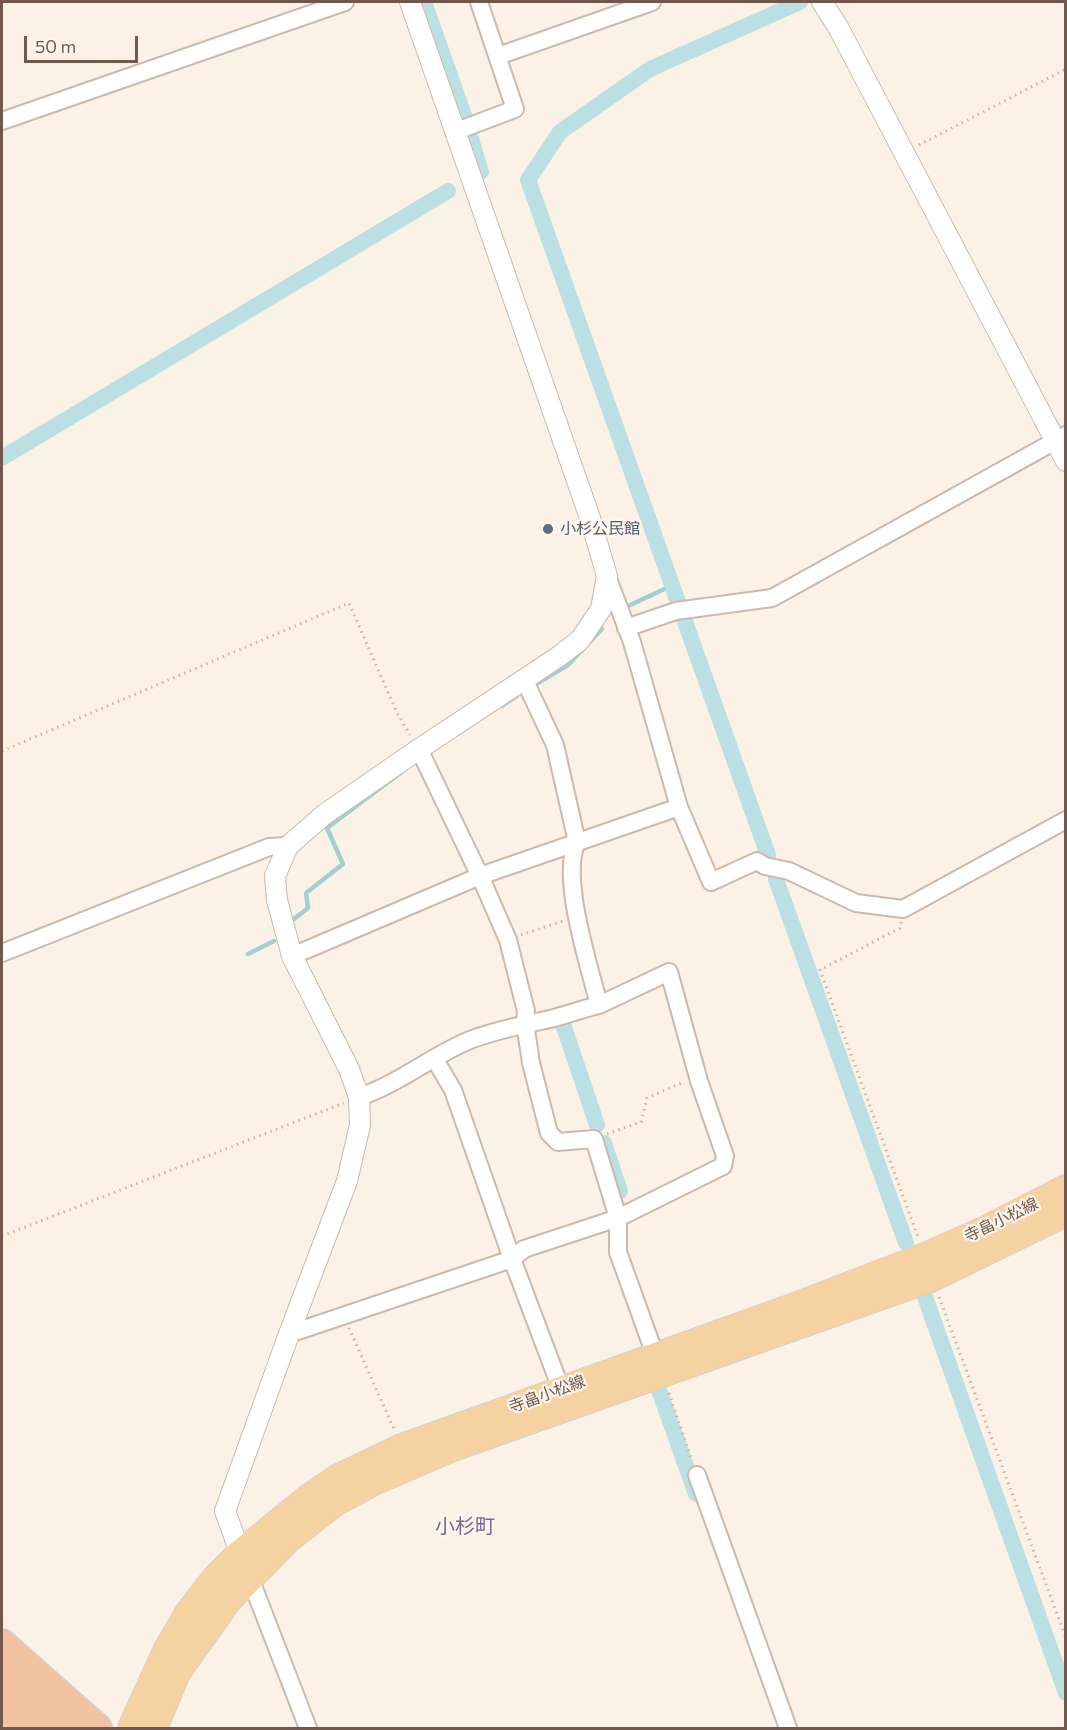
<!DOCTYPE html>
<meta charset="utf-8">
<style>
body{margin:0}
#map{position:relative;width:1067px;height:1730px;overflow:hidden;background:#fbf1e6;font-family:Commissioner,sans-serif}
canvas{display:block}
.frame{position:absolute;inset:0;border:3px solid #72584c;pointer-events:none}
.scale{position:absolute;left:24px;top:36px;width:114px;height:27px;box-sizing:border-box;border:3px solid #72584c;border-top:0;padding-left:8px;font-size:18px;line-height:21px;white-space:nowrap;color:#72584c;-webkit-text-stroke:4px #fef6ec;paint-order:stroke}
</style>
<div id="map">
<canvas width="1067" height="1730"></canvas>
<div class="frame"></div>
<div class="scale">50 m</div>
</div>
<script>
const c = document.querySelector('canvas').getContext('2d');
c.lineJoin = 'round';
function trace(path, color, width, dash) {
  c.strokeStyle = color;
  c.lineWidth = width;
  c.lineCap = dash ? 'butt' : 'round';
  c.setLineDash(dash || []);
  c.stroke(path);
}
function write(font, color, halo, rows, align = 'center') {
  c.font = font + ' Commissioner,"Noto Sans JP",sans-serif';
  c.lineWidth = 4.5;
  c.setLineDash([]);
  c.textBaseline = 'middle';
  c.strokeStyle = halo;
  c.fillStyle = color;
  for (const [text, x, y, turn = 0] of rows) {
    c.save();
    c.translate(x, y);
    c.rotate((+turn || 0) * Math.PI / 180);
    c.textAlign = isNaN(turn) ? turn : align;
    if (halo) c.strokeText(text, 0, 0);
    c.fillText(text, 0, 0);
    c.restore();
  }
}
const stream = new Path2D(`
 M 628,606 L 671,586
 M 536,684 L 568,665 L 602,629
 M 502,706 L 517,696
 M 294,919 L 308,908 L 306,893 L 343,864 L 327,828 L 403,771
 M 248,954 L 274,941`);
const canal = new Path2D(`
 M 424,2 L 465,118
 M 471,139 L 481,172
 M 2,458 L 448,191
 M 678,602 L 528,180 L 560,132 L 650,69 L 800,2
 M 683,616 L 768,855
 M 776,879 L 906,1243
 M 563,1024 L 597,1125
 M 604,1143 L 620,1191
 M 924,1294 L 1066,1693
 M 659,1390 L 696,1494`);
const path = new Path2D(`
 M 919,145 L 1066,69
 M 2,751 L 349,603 L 397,713 L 410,735
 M 901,922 L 900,928 L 820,970 L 918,1237
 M 521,935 L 563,921
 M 607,1134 L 641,1122 L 647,1098 L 684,1082
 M 2,1236 L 344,1103
 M 939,1297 L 1066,1638
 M 349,1328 L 394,1429
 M 669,1393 L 692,1461`);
const minor = new Path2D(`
 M 498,56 L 652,2
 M 2,121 L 345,2
 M 454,132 L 515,109 L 479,2
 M 607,576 L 632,642 L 679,807 L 711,882 L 757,861 L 765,866 L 789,871 L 856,903 L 903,909 L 1066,820
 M 626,628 L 676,611 L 772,598 L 1066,435
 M 419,749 L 480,876 L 508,940 L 526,1011 L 525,1023 L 531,1063 L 549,1133 L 558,1142 L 594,1139 L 618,1218 L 618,1252 L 655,1355
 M 2,953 L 269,847 L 288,846
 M 292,956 L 480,876 L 679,807
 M 434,1058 L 453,1090 L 512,1259 L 561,1389
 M 359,1097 C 399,1084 431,1056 470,1040 C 496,1030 523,1025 550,1019 C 566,1015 582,1009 599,1005
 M 289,1334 L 512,1259 L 524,1249 L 618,1218 L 723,1166 L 725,1156 L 699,1081 L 669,972 L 599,1005 C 589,965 560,877 577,842 L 555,745 L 524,679
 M 697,1475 L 788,1728
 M 250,1578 L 308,1728`);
const tertiary = new Path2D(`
 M 822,2 L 838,27 L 1066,461
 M 245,1566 L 225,1511 L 289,1334 L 347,1181 L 360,1125 L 359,1097 L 349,1069 L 292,956 L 277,900 L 275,876 L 288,846 L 325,814 L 419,749 L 558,657 L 580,640 L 601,609 L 607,576 L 590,518 L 410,2`);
const primary = new Path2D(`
 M 131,1728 L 166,1651 L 188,1613 L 215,1578 L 240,1553 L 309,1497 L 337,1478 L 402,1447 L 787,1309 L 925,1256 L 986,1229 L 1066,1188
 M 154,1728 L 177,1673 L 228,1601 L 289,1539 L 335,1503 L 374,1482 L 453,1448 L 933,1278 L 1066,1213`);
const trunk = new Path2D(`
 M 2,1643 L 98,1728
 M 2,1676 L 60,1728
 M 2,1705 L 27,1728`);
const markers = [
 [548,529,6,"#5c6f8a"]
];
const serviceNames = [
 ["小杉公民館",560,529]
];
const streetNames = [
 ["寺畠小松線",1001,1220,-26],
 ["寺畠小松線",547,1394,-20]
];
const quarterNames = [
 ["小杉町",465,1526]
];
trace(stream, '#a2cfd4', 4.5);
trace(canal, '#bbe0e3', 16);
trace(minor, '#ccb9ad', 20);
trace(tertiary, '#ccb9ad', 22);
trace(primary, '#d8d0cd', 28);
trace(trunk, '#d8d0cd', 30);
trace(path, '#d3b2a2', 3, [1.5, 4.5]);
trace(minor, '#fff', 16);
trace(tertiary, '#fff', 20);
trace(primary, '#f5d2a2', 26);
trace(trunk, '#f3c2a1', 27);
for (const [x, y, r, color] of markers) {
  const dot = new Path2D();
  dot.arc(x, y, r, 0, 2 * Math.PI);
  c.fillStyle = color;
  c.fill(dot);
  trace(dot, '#fef6ec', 2);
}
write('16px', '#4e5e75', '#fef6ec', serviceNames, 'left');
write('16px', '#72584c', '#fef6ec', streetNames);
write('20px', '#7e648e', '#fef6ec', quarterNames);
</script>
